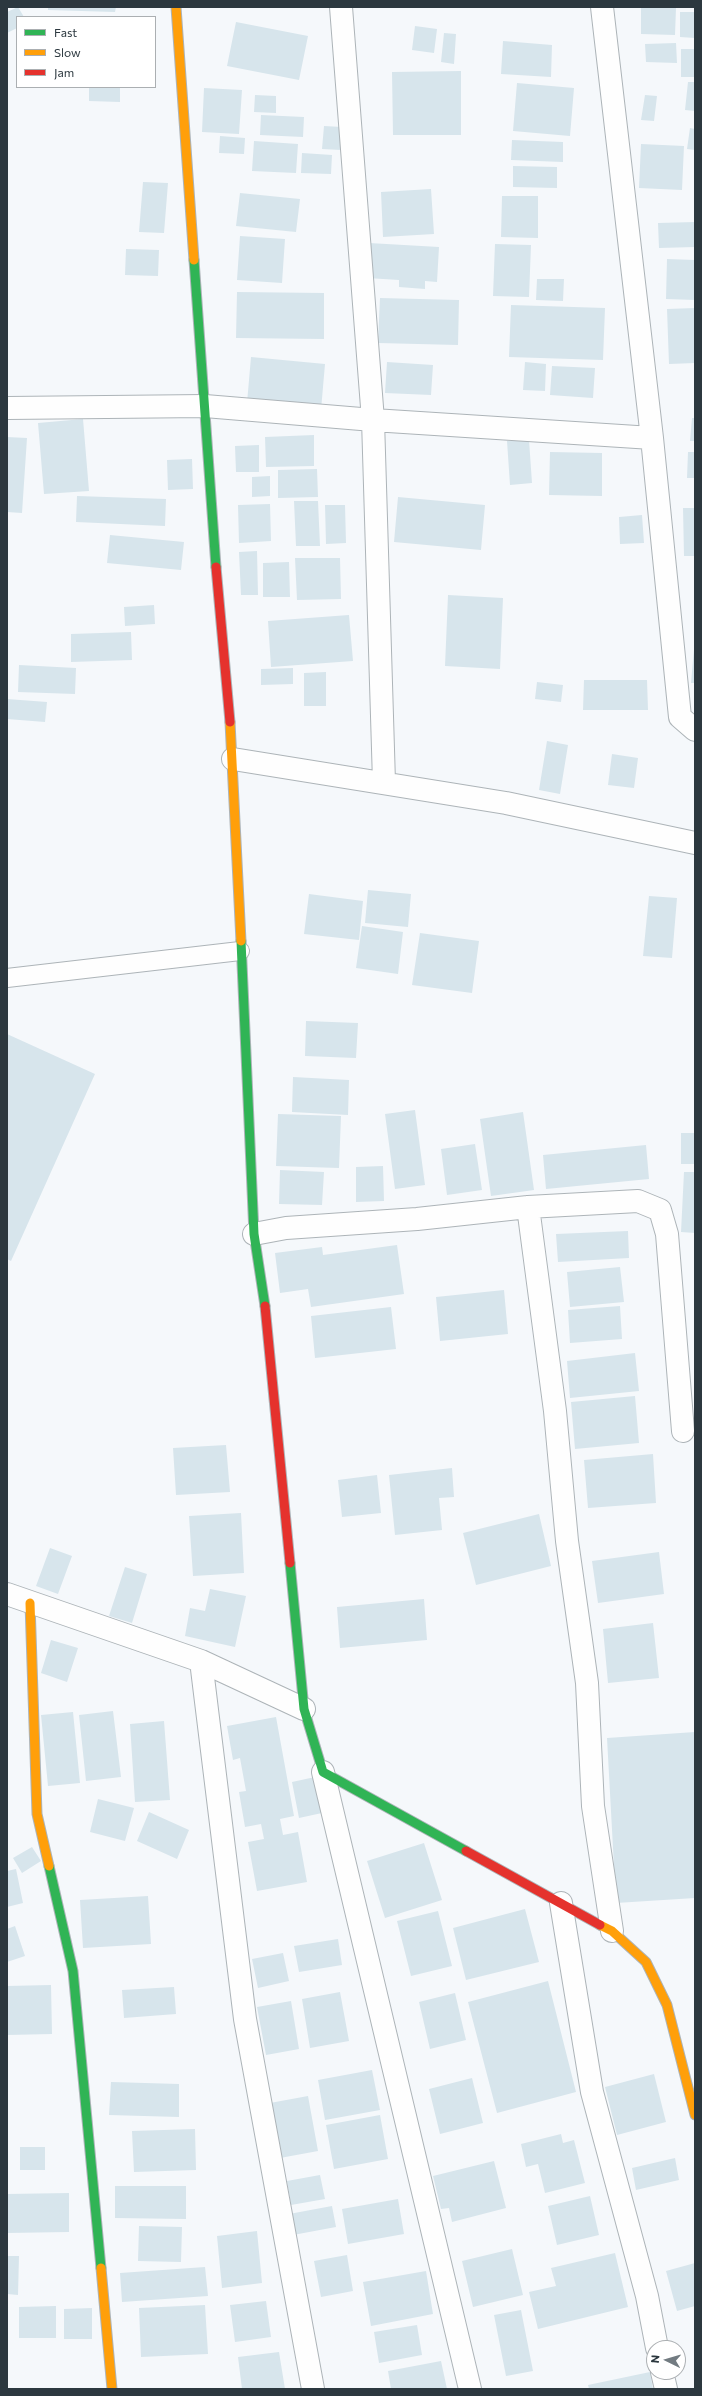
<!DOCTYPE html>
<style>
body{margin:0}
#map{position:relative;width:702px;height:2396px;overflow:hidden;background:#f5f8fb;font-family:Commissioner,sans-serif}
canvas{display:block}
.frame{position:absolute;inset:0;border:8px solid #2c383f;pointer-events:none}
.legend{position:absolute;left:16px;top:16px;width:140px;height:72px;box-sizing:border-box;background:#fff;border:1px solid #abafb2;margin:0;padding:5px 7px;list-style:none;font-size:12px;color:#2c383f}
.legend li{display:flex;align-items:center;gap:8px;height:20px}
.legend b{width:20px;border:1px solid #abafb2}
.north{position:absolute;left:646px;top:2340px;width:40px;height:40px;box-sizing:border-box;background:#fff;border:1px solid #abafb2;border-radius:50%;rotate:275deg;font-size:11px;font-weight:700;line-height:16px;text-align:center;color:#2c383f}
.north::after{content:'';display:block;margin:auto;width:14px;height:18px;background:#727b81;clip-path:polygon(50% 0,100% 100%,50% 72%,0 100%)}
</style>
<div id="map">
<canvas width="702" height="2396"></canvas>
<div class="frame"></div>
<ul class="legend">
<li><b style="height:5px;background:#30b455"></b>Fast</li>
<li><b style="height:5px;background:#ff9f0a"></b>Slow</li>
<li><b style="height:5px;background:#e5322d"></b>Jam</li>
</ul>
<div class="north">N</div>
</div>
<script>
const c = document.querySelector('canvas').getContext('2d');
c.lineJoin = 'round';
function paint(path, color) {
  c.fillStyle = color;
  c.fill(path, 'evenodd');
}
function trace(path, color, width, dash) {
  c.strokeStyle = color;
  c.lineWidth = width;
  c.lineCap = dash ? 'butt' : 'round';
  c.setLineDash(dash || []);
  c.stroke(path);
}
const building = new Path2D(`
 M 18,7 L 24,17 L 17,17 L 17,28 L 7,33 L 7,12 Z
 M 48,7 L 116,7 L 115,12 L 48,10 Z
 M 641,8 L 676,8 L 675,35 L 641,34 Z
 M 680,12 L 695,12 L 695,38 L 680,37 Z
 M 236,22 L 308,36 L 299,80 L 227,66 Z
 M 415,26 L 437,29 L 434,53 L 412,50 Z
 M 444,33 L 456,34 L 454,64 L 441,62 Z
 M 503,41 L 552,45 L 551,77 L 501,74 Z
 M 676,43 L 677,63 L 646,62 L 645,44 Z
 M 681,49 L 695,49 L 695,77 L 681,77 Z
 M 461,71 L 461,135 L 393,135 L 392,72 Z
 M 688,82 L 695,82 L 695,111 L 685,110 Z
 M 517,83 L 574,88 L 570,136 L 513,131 Z
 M 89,87 L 120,87 L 120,102 L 89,101 Z
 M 204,88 L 242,90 L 239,134 L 202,132 Z
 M 255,95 L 276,96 L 276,113 L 254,112 Z
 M 645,95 L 657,96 L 654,121 L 641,120 Z
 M 261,115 L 304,117 L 303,137 L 260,135 Z
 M 324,126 L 342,127 L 341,150 L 322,149 Z
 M 690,128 L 695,129 L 695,150 L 687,149 Z
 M 220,136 L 245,138 L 244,154 L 219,153 Z
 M 512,140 L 563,142 L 563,162 L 511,160 Z
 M 254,141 L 298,144 L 296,173 L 252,171 Z
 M 641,144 L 684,146 L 682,190 L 639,188 Z
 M 302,153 L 332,155 L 331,174 L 301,173 Z
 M 513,166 L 557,167 L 557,188 L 513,187 Z
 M 143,182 L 168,183 L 164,233 L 139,232 Z
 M 431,189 L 434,234 L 383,237 L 381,192 Z
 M 240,193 L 300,199 L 296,232 L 236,226 Z
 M 502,196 L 538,196 L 538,238 L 501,237 Z
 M 695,222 L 695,247 L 659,248 L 658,223 Z
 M 240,236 L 285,239 L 282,283 L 237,280 Z
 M 369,243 L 439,247 L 437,282 L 425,281 L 425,289 L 399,287 L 399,280 L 367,278 Z
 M 495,244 L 531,245 L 529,297 L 493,296 Z
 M 126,249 L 159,250 L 158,276 L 125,275 Z
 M 667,259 L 695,260 L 695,300 L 666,299 Z
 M 537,279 L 564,279 L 563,301 L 536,300 Z
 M 237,292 L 324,293 L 324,339 L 236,338 Z
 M 380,298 L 459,300 L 458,345 L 378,343 Z
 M 511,305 L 605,308 L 603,360 L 509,357 Z
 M 695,308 L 695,363 L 669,364 L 667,309 Z
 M 251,357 L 325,364 L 321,410 L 247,403 Z
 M 387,362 L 433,365 L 431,395 L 385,393 Z
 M 525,362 L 546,364 L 545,391 L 523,390 Z
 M 552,366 L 595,368 L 593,398 L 550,395 Z
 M 692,418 L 695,418 L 695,441 L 690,441 Z
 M 83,419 L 89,491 L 44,494 L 38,423 Z
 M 314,435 L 314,466 L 266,467 L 265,437 Z
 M 7,437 L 27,438 L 22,513 L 7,512 Z
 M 529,440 L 532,483 L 510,485 L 507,441 Z
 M 259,445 L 259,472 L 236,472 L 235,446 Z
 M 550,452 L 602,453 L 602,496 L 549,495 Z
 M 688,452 L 695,452 L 695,478 L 687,478 Z
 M 192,459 L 193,489 L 168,490 L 167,460 Z
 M 317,469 L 318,497 L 278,498 L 278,470 Z
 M 270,476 L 270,496 L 252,497 L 252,477 Z
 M 77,496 L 166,499 L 165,526 L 76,522 Z
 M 398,497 L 485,505 L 481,550 L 394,542 Z
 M 294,501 L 318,501 L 320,546 L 296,546 Z
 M 270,504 L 271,541 L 239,543 L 238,505 Z
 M 325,505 L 345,505 L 346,543 L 326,544 Z
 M 683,508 L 695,508 L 695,556 L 684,556 Z
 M 642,515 L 644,543 L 620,544 L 619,517 Z
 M 110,535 L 184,542 L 181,570 L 107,563 Z
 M 257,551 L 258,595 L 241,595 L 239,552 Z
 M 295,558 L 340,558 L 341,599 L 297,600 Z
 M 289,562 L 290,597 L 263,597 L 263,563 Z
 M 448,595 L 503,598 L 500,669 L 445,666 Z
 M 154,605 L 155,624 L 125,626 L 124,607 Z
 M 349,615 L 353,661 L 271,667 L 268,621 Z
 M 131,632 L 132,660 L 71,662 L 71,634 Z
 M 694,649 L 695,649 L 695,683 L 691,683 Z
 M 19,665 L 76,668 L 75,694 L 18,692 Z
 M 293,668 L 293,684 L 261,685 L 261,669 Z
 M 326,672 L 326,706 L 304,706 L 304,673 Z
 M 584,680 L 647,680 L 648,710 L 583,710 Z
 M 537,682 L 563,685 L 561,702 L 535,699 Z
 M 7,699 L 47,702 L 45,722 L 7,719 Z
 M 547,741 L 568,745 L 560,794 L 539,790 Z
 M 612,754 L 638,758 L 634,788 L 608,785 Z
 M 368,890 L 411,894 L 408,927 L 365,923 Z
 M 309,894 L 363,901 L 359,940 L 304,934 Z
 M 649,896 L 677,898 L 672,958 L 643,956 Z
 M 362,926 L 403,932 L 398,974 L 356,968 Z
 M 420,933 L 479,941 L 472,993 L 412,985 Z
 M 306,1021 L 358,1023 L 356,1058 L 305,1056 Z
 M 7,1034 L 95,1074 L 11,1261 L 7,1259 Z
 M 293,1077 L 349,1080 L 348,1115 L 292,1112 Z
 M 415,1110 L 425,1185 L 395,1189 L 385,1114 Z
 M 523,1112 L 534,1190 L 491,1196 L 480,1119 Z
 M 278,1114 L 341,1116 L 339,1168 L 276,1166 Z
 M 681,1133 L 695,1133 L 695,1164 L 681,1164 Z
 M 475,1144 L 482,1190 L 447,1195 L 441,1149 Z
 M 646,1145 L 649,1179 L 546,1189 L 543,1155 Z
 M 383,1166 L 384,1201 L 356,1202 L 356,1167 Z
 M 280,1170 L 324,1172 L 322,1205 L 279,1204 Z
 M 684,1172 L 695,1172 L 695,1233 L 681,1232 Z
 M 628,1231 L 629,1258 L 558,1262 L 556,1234 Z
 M 397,1245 L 404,1294 L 311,1307 L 308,1289 L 280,1293 L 275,1253 L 322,1247 L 323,1255 Z
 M 620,1267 L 624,1302 L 570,1307 L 567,1272 Z
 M 504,1290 L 508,1334 L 440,1341 L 436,1297 Z
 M 620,1306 L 622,1339 L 570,1343 L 568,1310 Z
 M 391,1307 L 396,1349 L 315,1358 L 311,1316 Z
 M 635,1353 L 639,1391 L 570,1398 L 567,1361 Z
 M 635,1396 L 639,1443 L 575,1449 L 571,1402 Z
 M 226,1445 L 230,1492 L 176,1495 L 173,1448 Z
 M 653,1454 L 656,1503 L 588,1508 L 584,1460 Z
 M 452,1468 L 454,1497 L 439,1498 L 442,1530 L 395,1535 L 389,1475 Z
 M 377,1475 L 381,1513 L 342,1517 L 338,1480 Z
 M 241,1513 L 244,1573 L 193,1576 L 189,1516 Z
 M 539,1514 L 551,1566 L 476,1585 L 463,1533 Z
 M 50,1548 L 72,1556 L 58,1594 L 36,1586 Z
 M 659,1552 L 664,1594 L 598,1603 L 592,1561 Z
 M 125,1567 L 147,1574 L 132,1623 L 109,1616 Z
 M 210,1589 L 246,1596 L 235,1647 L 185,1636 L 190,1608 L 205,1611 Z
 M 424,1599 L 427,1640 L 340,1648 L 337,1607 Z
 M 653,1623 L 659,1678 L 608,1683 L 603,1629 Z
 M 51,1640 L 78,1648 L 67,1682 L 41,1673 Z
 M 113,1711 L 121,1777 L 86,1781 L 79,1715 Z
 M 73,1712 L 80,1783 L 48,1786 L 41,1715 Z
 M 276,1717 L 294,1816 L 280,1819 L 283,1835 L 298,1832 L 307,1882 L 257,1891 L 248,1842 L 264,1839 L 261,1824 L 245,1827 L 239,1792 L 246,1791 L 240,1758 L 233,1760 L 227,1726 Z
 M 164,1721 L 170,1800 L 135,1802 L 130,1724 Z
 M 695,1732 L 695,1898 L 616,1903 L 607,1738 Z
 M 315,1777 L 322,1813 L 299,1818 L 292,1782 Z
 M 98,1799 L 134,1808 L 125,1841 L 90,1832 Z
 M 149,1812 L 189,1830 L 177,1859 L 137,1841 Z
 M 424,1843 L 442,1900 L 385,1918 L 367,1861 Z
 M 32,1847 L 41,1861 L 22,1873 L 13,1858 Z
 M 16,1869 L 23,1903 L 7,1907 L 7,1871 Z
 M 148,1896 L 151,1944 L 83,1948 L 80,1900 Z
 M 525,1909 L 539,1962 L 466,1980 L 453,1928 Z
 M 438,1911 L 452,1966 L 411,1976 L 397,1921 Z
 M 15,1926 L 25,1956 L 7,1962 L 7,1929 Z
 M 338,1939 L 342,1965 L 299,1972 L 294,1946 Z
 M 283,1953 L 289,1981 L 258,1988 L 252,1959 Z
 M 548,1981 L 576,2092 L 497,2113 L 468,2002 Z
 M 51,1985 L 52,2034 L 7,2035 L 7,1986 Z
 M 174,1987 L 176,2014 L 124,2018 L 122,1990 Z
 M 340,1992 L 349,2041 L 310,2048 L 302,1999 Z
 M 455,1993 L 466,2040 L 430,2049 L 419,2002 Z
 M 291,2001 L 299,2049 L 266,2055 L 257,2007 Z
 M 372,2070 L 380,2110 L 325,2120 L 318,2080 Z
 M 654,2074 L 666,2122 L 617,2135 L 605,2087 Z
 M 472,2078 L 483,2123 L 440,2134 L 429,2089 Z
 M 111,2082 L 179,2084 L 179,2117 L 109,2115 Z
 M 308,2096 L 318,2151 L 280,2158 L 270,2103 Z
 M 380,2115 L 388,2159 L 334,2169 L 326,2125 Z
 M 195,2129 L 196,2170 L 134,2172 L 132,2131 Z
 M 561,2134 L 563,2143 L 574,2140 L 585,2183 L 545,2193 L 538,2164 L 526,2167 L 521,2144 Z
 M 20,2147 L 45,2147 L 45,2170 L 20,2170 Z
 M 675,2158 L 679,2180 L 636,2190 L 632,2168 Z
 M 494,2161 L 506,2208 L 452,2222 L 449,2208 L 441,2209 L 433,2176 Z
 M 320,2175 L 325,2199 L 291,2205 L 287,2181 Z
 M 115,2186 L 186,2186 L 186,2219 L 115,2218 Z
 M 69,2193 L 69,2232 L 7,2233 L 7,2194 Z
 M 590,2196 L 599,2235 L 557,2245 L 548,2206 Z
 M 398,2199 L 404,2234 L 348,2244 L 342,2209 Z
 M 332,2206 L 336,2227 L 293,2235 L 289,2214 Z
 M 139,2226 L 182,2227 L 181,2262 L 138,2261 Z
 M 257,2231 L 262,2283 L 222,2288 L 217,2236 Z
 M 512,2249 L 523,2295 L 473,2307 L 462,2261 Z
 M 615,2253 L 628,2307 L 538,2329 L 529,2292 L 556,2286 L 551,2268 Z
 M 347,2255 L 353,2291 L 321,2297 L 314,2261 Z
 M 7,2256 L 19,2256 L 18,2295 L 7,2294 Z
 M 695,2263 L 695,2306 L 677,2311 L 666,2271 Z
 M 205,2267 L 208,2296 L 122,2302 L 120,2273 Z
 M 426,2271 L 433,2314 L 371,2326 L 363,2282 Z
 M 266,2301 L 271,2337 L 235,2342 L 230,2305 Z
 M 205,2305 L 208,2354 L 141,2357 L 139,2308 Z
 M 56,2306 L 56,2338 L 19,2338 L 19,2307 Z
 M 92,2308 L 92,2339 L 64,2339 L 64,2309 Z
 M 521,2310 L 533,2371 L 506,2376 L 494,2315 Z
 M 417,2325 L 422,2355 L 379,2363 L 374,2332 Z
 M 279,2352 L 285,2389 L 242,2389 L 238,2357 Z
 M 441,2361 L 447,2389 L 391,2389 L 388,2371 Z
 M 650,2372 L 653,2389 L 589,2389 L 588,2385 Z`);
const lane = new Path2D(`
 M 7,978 L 240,951`);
const street = new Path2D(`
 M 341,7 L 373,420 L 384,782
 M 602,7 L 652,438 L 680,717 L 695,730
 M 7,408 L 205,406 L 373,420 L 652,438
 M 233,759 L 506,803 L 695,843
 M 528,1207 L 555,1411 L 567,1541 L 587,1683 L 593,1806 L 612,1931
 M 254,1234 L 286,1228 L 417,1219 L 528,1207 L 638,1201 L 660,1210 L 667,1234 L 683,1431
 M 7,1594 L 201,1661 L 304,1709
 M 201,1661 L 245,2019 L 313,2389
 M 323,1772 L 470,2389
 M 561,1903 L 592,2092 L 647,2296 L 657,2348
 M 662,2372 L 666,2389`);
const fast = new Path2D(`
 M 194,260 L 216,567
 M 241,941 L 254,1234 L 265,1306
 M 290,1563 L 304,1709 L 323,1772 L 466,1851
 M 49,1866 L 73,1971 L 101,2268`);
const slow = new Path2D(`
 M 176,7 L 194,260
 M 230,722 L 241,941
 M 30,1603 L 37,1814 L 49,1866
 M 600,1925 L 612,1931 L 646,1962 L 667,2005 L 695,2115
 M 101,2268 L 112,2389`);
const jam = new Path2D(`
 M 216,567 L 230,722
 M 265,1306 L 290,1563
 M 466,1851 L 600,1925`);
paint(building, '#d7e5ec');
trace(lane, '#adb4b8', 20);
trace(street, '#adb4b8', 24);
trace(fast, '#adb4b8', 11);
trace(slow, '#adb4b8', 11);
trace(jam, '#adb4b8', 11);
trace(lane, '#fefefe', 18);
trace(street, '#fefefe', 22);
trace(fast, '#30b455', 9);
trace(slow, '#ff9f0a', 9);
trace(jam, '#e5322d', 9);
</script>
